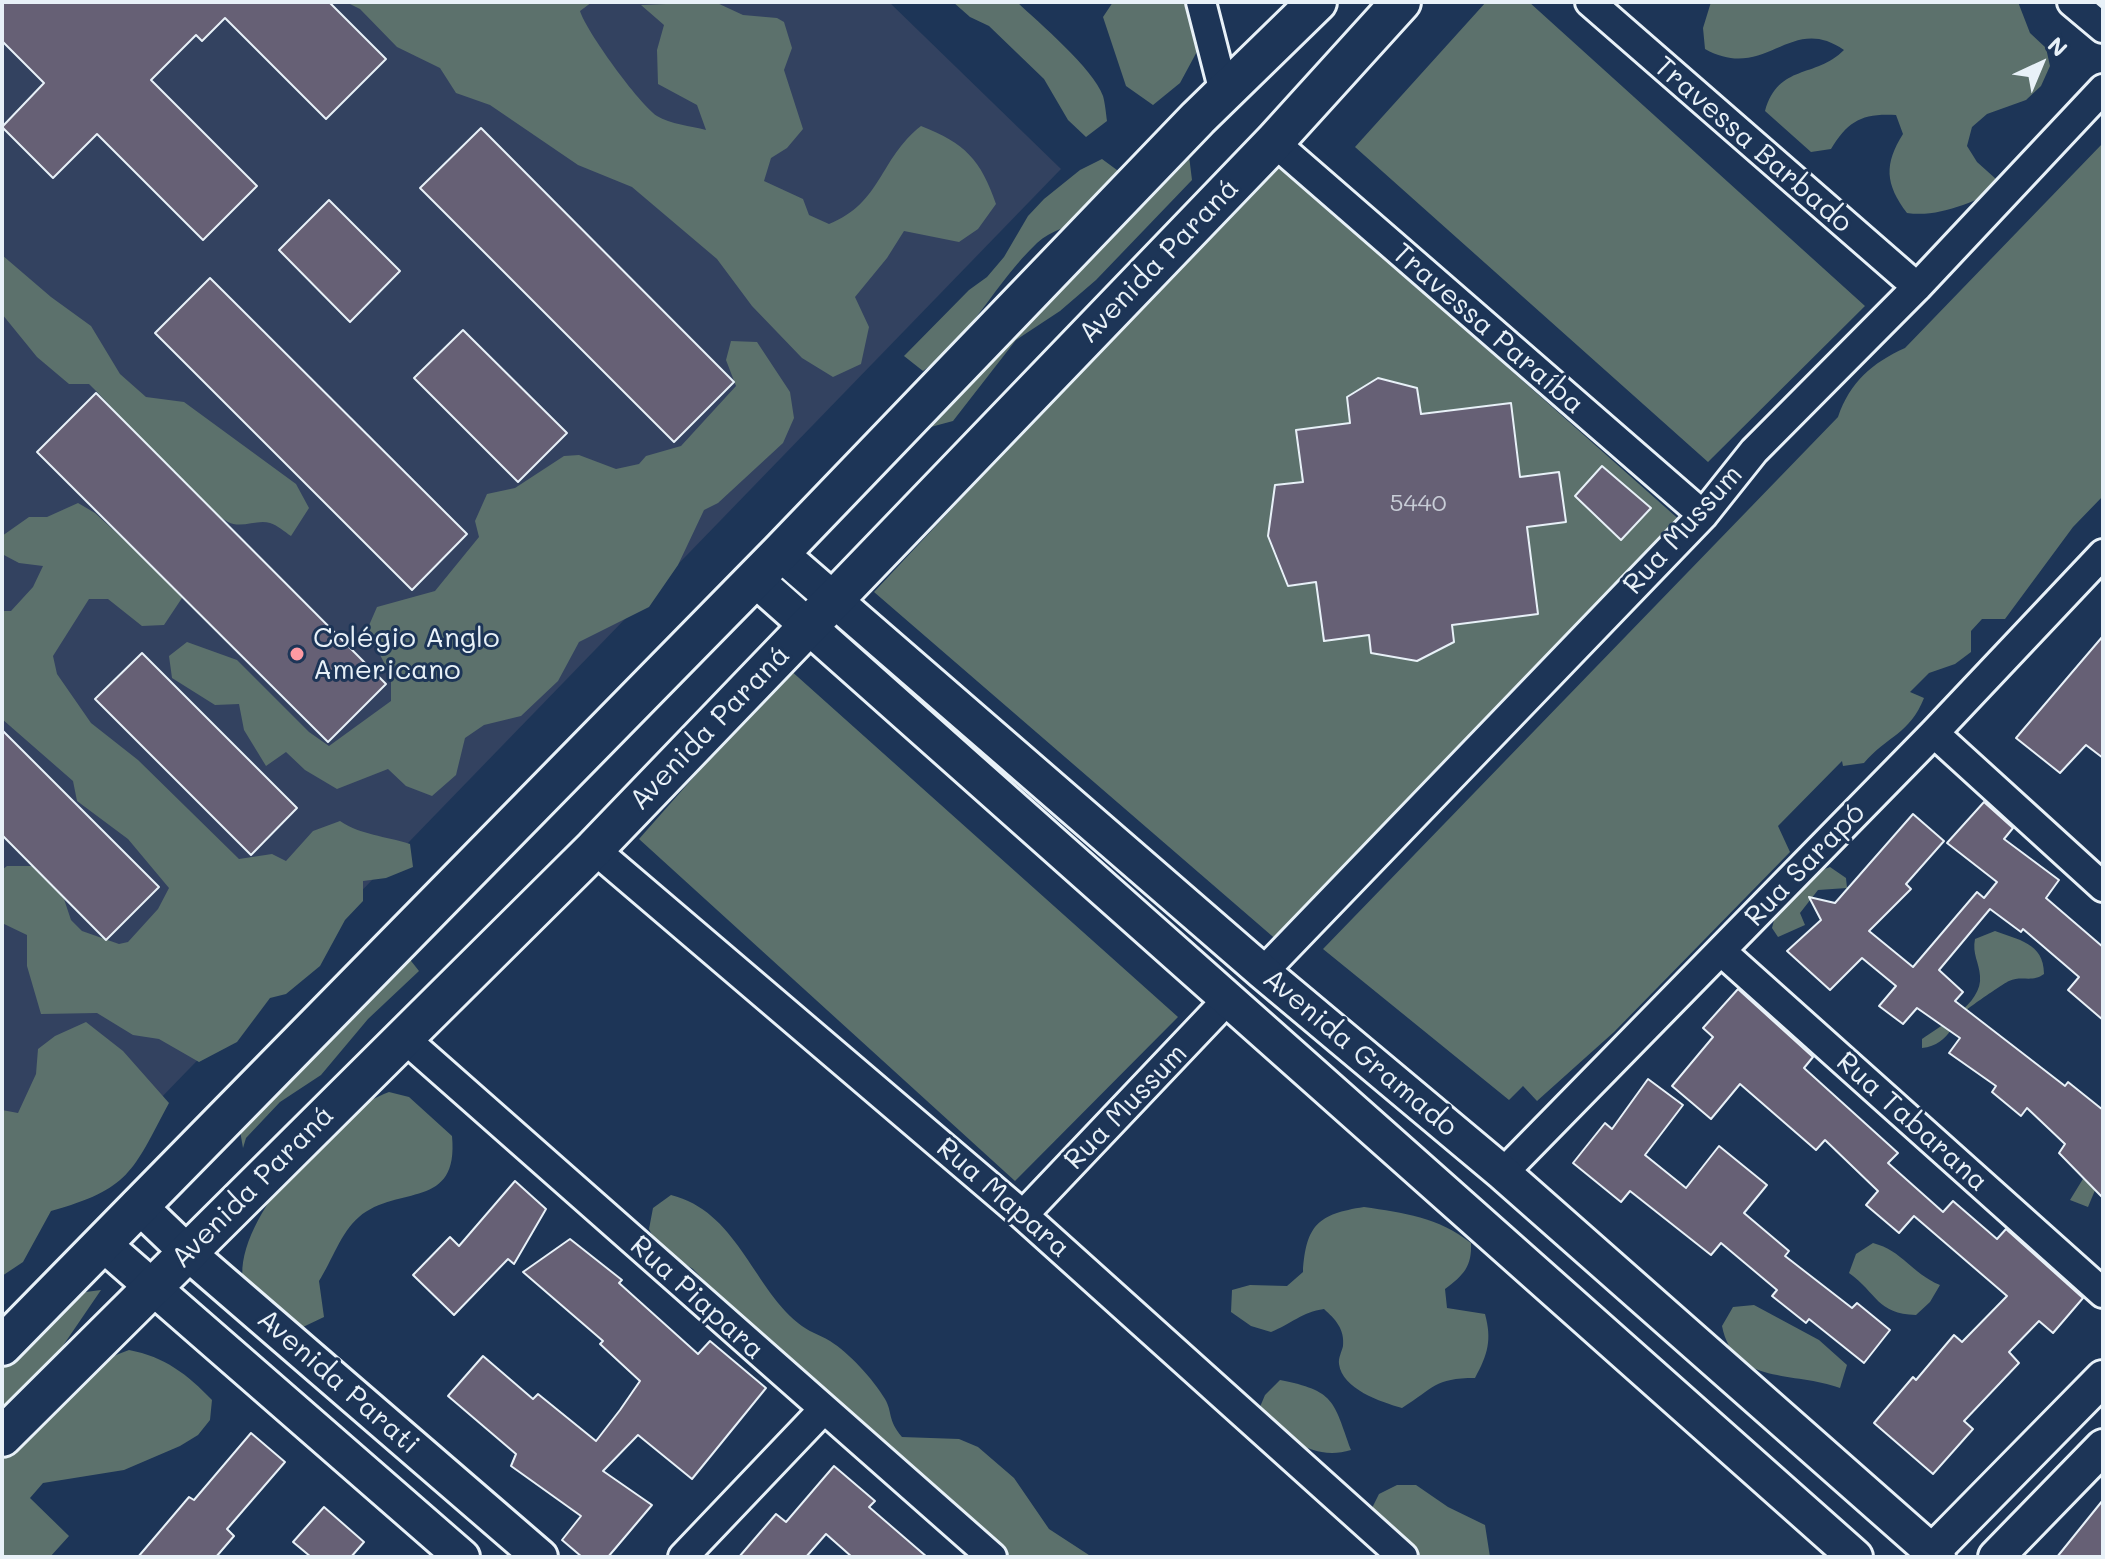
<!DOCTYPE html>
<meta charset="utf-8">
<style>
body{margin:0}
#map{position:relative;width:2105px;height:1559px;overflow:hidden;background:#1d3557;font-family:Mali,sans-serif}
canvas{display:block}
.frame{position:absolute;inset:0;border:4px solid #e8f1f8;pointer-events:none}
.north{position:absolute;left:2001px;top:24px;width:80px;height:80px;-webkit-text-stroke:6px #1d3557;paint-order:stroke;rotate:44deg;font-size:22px;font-weight:700;line-height:32px;text-align:center;color:#e8f1f8}
.north::after{content:'';display:block;margin:auto;width:28px;height:36px;background:#e8f1f8;clip-path:polygon(50% 0,100% 100%,50% 72%,0 100%)}
</style>
<div id="map">
<canvas width="2105" height="1559"></canvas>
<div class="frame"></div>
<div class="north">N</div>
</div>
<script>
const c = document.querySelector('canvas').getContext('2d');
c.lineJoin = 'round';
function paint(path, color) {
  c.fillStyle = color;
  c.fill(path, 'evenodd');
}
function trace(path, color, width, dash) {
  c.strokeStyle = color;
  c.lineWidth = width;
  c.lineCap = dash ? 'butt' : 'round';
  c.setLineDash(dash || []);
  c.stroke(path);
}
function write(font, color, halo, rows, align = 'center') {
  c.font = font + ' Mali,sans-serif';
  c.lineWidth = 6;
  c.setLineDash([]);
  c.textBaseline = 'middle';
  c.strokeStyle = halo;
  c.fillStyle = color;
  for (const [text, x, y, turn = 0] of rows) {
    c.save();
    c.translate(x, y);
    c.rotate((+turn || 0) * Math.PI / 180);
    c.textAlign = isNaN(turn) ? turn : align;
    if (halo) c.strokeText(text, 0, 0);
    c.fillText(text, 0, 0);
    c.restore();
  }
}
const built = new Path2D(`
 M 2,2 L 889,2 L 1061,169 L 63,1199 L 2,1138 Z`);
const green = new Path2D(`
 M 346,2 L 592,2 L 580,11 C 586,31 639,104 657,116 C 670,124 691,126 706,130 L 697,105 L 658,84 L 657,50 L 664,25 L 641,5 L 715,2 L 743,15 L 777,18 L 784,22 L 792,48 L 784,70 L 803,129 L 787,148 L 771,158 L 764,181 L 803,199 L 809,215 L 829,224 C 882,203 879,159 921,126 C 965,143 981,160 996,204 L 978,229 L 959,242 L 904,231 L 887,258 L 855,297 L 869,327 L 861,364 L 833,377 L 802,358 L 752,306 L 717,259 L 632,187 L 578,165 L 490,105 L 456,93 L 440,68 L 397,47 L 360,9 Z
 M 953,2 L 1017,2 C 1039,23 1093,68 1103,96 C 1105,103 1106,113 1107,121 L 1086,137 L 1068,120 L 1044,79 L 989,26 L 970,17 Z
 M 1113,2 L 1189,2 L 1200,46 L 1180,83 L 1153,105 L 1126,86 L 1103,17 Z
 M 1486,2 L 1529,2 L 1865,306 L 1708,462 L 1355,147 Z
 M 1711,2 L 2018,2 L 2030,33 L 2046,48 L 2050,66 L 2041,86 L 2026,100 L 1987,114 L 1972,127 L 1967,146 L 1977,162 L 2006,188 C 1974,200 1941,218 1907,213 C 1885,184 1884,164 1903,134 L 1896,115 C 1862,113 1848,121 1831,149 L 1811,152 L 1765,111 C 1779,63 1815,79 1844,50 C 1790,12 1766,83 1705,49 L 1703,28 Z
 M 2103,143 L 2103,496 L 2073,527 L 2005,619 L 1982,619 L 1971,631 L 1971,652 L 1955,664 L 1929,673 L 1910,692 L 1924,698 C 1910,734 1887,736 1864,763 L 1843,766 L 1842,761 L 1778,826 L 1790,852 L 1614,1032 L 1537,1101 L 1523,1086 L 1509,1100 L 1323,949 L 1838,417 C 1850,382 1872,363 1905,348 Z
 M 1189,156 L 1192,180 L 1096,280 L 1060,311 L 1016,340 L 953,421 L 927,428 L 938,407 L 1166,163 Z
 M 1102,159 L 1121,173 C 1110,186 1098,204 1085,215 C 1071,227 1051,230 1037,243 C 995,283 971,337 923,371 L 904,356 L 969,290 L 987,277 L 1004,257 L 1028,216 L 1044,199 L 1080,170 Z
 M 1276,162 L 1683,523 L 1279,942 L 874,592 Z
 M 2,255 L 51,297 L 91,326 L 120,374 L 146,397 L 184,402 L 296,484 L 309,508 L 291,536 C 285,532 277,525 270,523 C 257,519 241,529 228,522 C 177,492 132,425 89,384 L 69,384 L 37,357 L 2,314 Z
 M 731,341 L 757,342 L 790,392 L 794,418 L 783,443 L 718,503 L 704,510 L 678,565 L 649,607 L 579,642 L 558,681 L 521,716 L 484,725 L 465,738 L 456,775 L 432,796 L 406,786 L 388,769 L 337,789 L 305,770 L 286,752 L 266,766 L 244,730 L 239,704 L 215,705 L 172,678 L 169,656 L 187,642 L 237,660 L 309,732 L 329,746 L 391,701 L 391,676 L 367,630 L 377,607 L 435,591 L 479,537 L 475,521 L 487,494 L 515,488 L 564,456 L 579,455 L 616,469 L 639,464 L 646,456 L 681,446 L 736,386 L 726,360 Z
 M 78,503 L 95,513 L 184,595 L 164,625 L 142,626 L 108,599 L 89,599 L 53,656 L 57,674 L 91,723 L 138,760 L 239,859 L 272,854 L 286,861 L 313,831 L 340,821 C 361,835 385,836 410,844 L 413,867 L 386,878 L 363,881 L 363,901 L 345,920 L 320,966 L 286,994 L 270,998 L 237,1042 L 199,1062 L 159,1039 L 133,1035 L 97,1013 L 41,1014 L 27,966 L 27,935 L 2,923 L 2,870 L 7,866 L 35,866 L 62,893 L 71,920 L 82,931 L 119,944 L 128,942 L 158,909 L 169,888 L 128,839 L 77,801 L 73,781 L 2,719 L 2,611 L 11,611 L 33,587 L 43,566 L 19,563 L 2,554 L 2,536 L 29,517 L 47,517 Z
 M 789,669 L 1178,1017 L 1015,1181 L 639,839 Z
 M 1830,867 L 1846,878 L 1847,888 L 1818,890 L 1800,913 L 1805,925 L 1778,937 L 1772,928 L 1777,909 C 1806,899 1804,876 1830,867 Z
 M 1995,931 C 2017,940 2044,942 2044,974 C 2032,983 2022,975 2009,981 C 2004,983 1980,1000 1973,1005 C 1952,1018 1952,1045 1922,1048 L 1922,1039 C 1940,1026 1983,1004 1980,976 C 1979,962 1972,954 1975,939 Z
 M 404,952 L 419,971 L 368,1019 L 321,1075 L 280,1102 L 246,1138 L 243,1148 L 239,1125 Z
 M 86,1022 L 123,1051 L 169,1103 C 132,1172 130,1189 51,1211 L 23,1262 L 2,1276 L 2,1110 L 18,1113 L 36,1074 L 38,1049 L 55,1036 Z
 M 389,1092 L 409,1097 L 452,1136 C 459,1211 398,1184 359,1217 C 341,1232 332,1261 319,1281 L 324,1317 L 303,1327 L 281,1328 C 271,1316 246,1296 243,1280 C 234,1219 336,1110 389,1092 Z
 M 2086,1174 L 2098,1183 L 2088,1207 L 2070,1200 Z
 M 671,1195 C 736,1211 752,1285 798,1323 C 807,1331 820,1335 830,1341 C 849,1353 873,1379 885,1399 C 893,1413 887,1419 902,1437 L 959,1439 L 978,1447 L 1014,1478 L 1049,1529 L 1092,1557 L 992,1557 L 862,1420 L 758,1337 L 693,1269 L 658,1247 L 649,1229 L 653,1208 Z
 M 1364,1207 C 1404,1213 1438,1217 1471,1243 C 1472,1266 1464,1275 1445,1289 L 1447,1308 L 1485,1314 C 1492,1340 1488,1354 1475,1378 C 1434,1378 1434,1388 1402,1408 C 1381,1402 1342,1389 1339,1364 C 1338,1358 1342,1351 1343,1346 C 1345,1329 1335,1319 1324,1309 C 1302,1312 1291,1324 1271,1332 L 1251,1326 L 1231,1312 L 1232,1290 L 1250,1285 L 1287,1286 L 1303,1272 C 1306,1225 1318,1214 1364,1207 Z
 M 1873,1243 C 1903,1251 1911,1273 1940,1285 L 1930,1302 L 1916,1315 C 1877,1314 1877,1293 1849,1273 L 1856,1254 Z
 M 101,1290 L 58,1353 L 48,1375 L 2,1410 L 2,1361 L 32,1345 L 78,1293 Z
 M 1754,1305 L 1819,1340 L 1847,1365 L 1840,1388 C 1795,1371 1734,1386 1722,1326 L 1733,1307 Z
 M 129,1350 C 165,1357 187,1374 212,1400 L 210,1420 L 198,1435 L 180,1446 L 124,1470 L 43,1483 L 30,1498 L 69,1536 L 50,1557 L 2,1557 L 2,1461 C 45,1421 71,1369 129,1350 Z
 M 1280,1380 C 1335,1391 1333,1400 1351,1450 C 1313,1462 1287,1436 1257,1414 L 1265,1395 Z
 M 1397,1485 L 1416,1485 L 1448,1507 L 1485,1525 L 1490,1557 L 1412,1557 L 1370,1512 L 1379,1494 Z`);
const building = new Path2D(`
 M 2,2 L 329,2 L 386,59 L 326,119 L 225,18 L 202,41 L 196,35 L 151,80 L 257,186 L 203,240 L 97,134 L 53,178 L 2,127 L 44,83 L 2,41 Z
 M 481,128 L 734,382 L 674,442 L 420,188 Z
 M 329,200 L 400,271 L 350,322 L 279,250 Z
 M 210,278 L 467,534 L 412,590 L 155,333 Z
 M 463,330 L 567,433 L 518,482 L 414,378 Z
 M 1378,378 L 1417,388 L 1421,414 L 1511,403 L 1520,477 L 1559,472 L 1566,522 L 1527,527 L 1538,614 L 1452,625 L 1454,642 L 1417,661 L 1371,653 L 1369,635 L 1324,641 L 1316,582 L 1288,586 L 1268,536 L 1275,485 L 1303,482 L 1296,430 L 1350,423 L 1347,397 Z
 M 96,393 L 386,684 L 328,742 L 37,452 Z
 M 1602,466 L 1651,508 L 1621,540 L 1575,496 Z
 M 2103,636 L 2103,758 L 2086,745 L 2060,773 L 2016,738 Z
 M 142,653 L 297,808 L 251,855 L 95,699 Z
 M 2,730 L 159,887 L 106,940 L 2,835 Z
 M 1984,802 L 2013,828 L 2004,839 L 2059,880 L 2046,898 L 2103,947 L 2103,1020 L 2068,990 L 2079,977 L 2023,929 L 2021,932 L 1990,909 L 1939,970 L 1963,992 L 1955,1001 L 2065,1086 L 2068,1082 L 2103,1110 L 2103,1198 L 2059,1153 L 2065,1144 L 2027,1108 L 2021,1116 L 1992,1092 L 1996,1086 L 1949,1053 L 1960,1038 L 1917,1008 L 1903,1024 L 1879,1006 L 1896,986 L 1862,958 L 1830,990 L 1787,951 L 1821,920 L 1809,897 L 1835,903 L 1913,814 L 1944,841 L 1906,884 L 1911,889 L 1869,931 L 1913,967 L 1977,892 L 1984,898 L 1997,882 L 1947,843 Z
 M 1738,989 L 1813,1057 L 1804,1068 L 1898,1153 L 1888,1163 L 1943,1212 L 1953,1201 L 1997,1239 L 2006,1229 L 2083,1298 L 2053,1333 L 2039,1321 L 2009,1352 L 2019,1363 L 1964,1421 L 1973,1429 L 1933,1474 L 1874,1423 L 1913,1377 L 1916,1380 L 1954,1335 L 1962,1342 L 2007,1296 L 1914,1216 L 1899,1233 L 1866,1205 L 1878,1191 L 1825,1140 L 1816,1150 L 1740,1084 L 1711,1119 L 1672,1086 L 1713,1037 L 1703,1028 Z
 M 1648,1079 L 1683,1105 L 1645,1155 L 1686,1188 L 1719,1146 L 1767,1185 L 1744,1213 L 1789,1251 L 1785,1256 L 1852,1308 L 1857,1303 L 1890,1330 L 1864,1363 L 1809,1319 L 1806,1323 L 1772,1296 L 1777,1290 L 1721,1243 L 1711,1255 L 1630,1191 L 1621,1202 L 1573,1163 L 1605,1123 L 1612,1129 Z
 M 515,1181 L 546,1209 L 514,1264 L 508,1259 L 454,1315 L 413,1275 L 450,1237 L 459,1246 Z
 M 570,1239 L 622,1280 L 619,1283 L 698,1354 L 710,1341 L 766,1388 L 692,1479 L 638,1435 L 603,1471 L 652,1505 L 608,1557 L 582,1557 L 562,1540 L 581,1516 L 511,1466 L 516,1454 L 448,1396 L 483,1356 L 533,1399 L 538,1394 L 596,1441 L 620,1410 L 640,1381 L 600,1344 L 603,1341 L 523,1272 Z
 M 251,1433 L 285,1462 L 227,1529 L 234,1536 L 216,1557 L 138,1557 L 189,1497 L 194,1500 Z
 M 834,1466 L 875,1501 L 869,1507 L 927,1557 L 852,1557 L 826,1534 L 806,1557 L 739,1557 L 776,1514 L 786,1522 Z
 M 2103,1500 L 2103,1557 L 2057,1557 Z
 M 324,1507 L 364,1542 L 351,1557 L 311,1557 L 293,1542 Z`);
const minor = new Path2D(`
 M 1201,2 L 1225,96
 M 1590,2 L 1917,287
 M 2072,2 L 2103,28
 M 1274,142 L 1703,515
 M 1934,733 L 2103,887
 M 594,849 L 1023,1215 L 1403,1557
 M 1721,951 L 2103,1293
 M 1263,972 L 1703,515 L 1754,451 L 1917,287 L 2103,89
 M 403,1037 L 992,1557
 M 1503,1173 L 1934,733 L 2103,554
 M 1023,1215 L 1229,998
 M 683,1557 L 823,1410`);
const tertiary = new Path2D(`
 M 780,553 L 1263,972 L 1503,1173 L 1938,1557
 M 755,579 L 1855,1557
 M 138,1205 L 188,1253 L 540,1557
 M 102,1243 L 462,1557
 M 1927,1557 L 2103,1378
 M 1996,1557 L 2103,1447`);
const secondary = new Path2D(`
 M 2,1346 L 780,553 L 1198,118 L 1317,2
 M 2,1437 L 594,849 L 1274,142 L 1401,2`);
const markers = [
 [297,654,8,"#ff9aa2"]
];
const numberNames = [
 ["5440",1418,504]
];
const streetNames = [
 ["Travessa Barbado",1753,145,41],
 ["Avenida Paraná",1159,261,-46],
 ["Travessa Paraíba",1488,329,41],
 ["Rua Mussum",1683,530,-48],
 ["Avenida Paraná",710,728,-46],
 ["Rua Sarapó",1805,865,-46],
 ["Avenida Gramado",1360,1053,40],
 ["Rua Mussum",1126,1107,-46],
 ["Rua Tabarana",1912,1122,42],
 ["Avenida Paraná",253,1187,-45],
 ["Rua Mapara",1003,1198,41],
 ["Rua Piapara",697,1298,42],
 ["Avenida Parati",338,1382,41]
];
const poiNames = [
 ["Colégio Anglo",313,638],
 ["Americano",313,670]
];
paint(built, '#334260');
paint(green, '#5c716c');
paint(building, '#666075');
trace(building, '#e8f1f8', 2);
trace(minor, '#e8f1f8', 34);
trace(tertiary, '#e8f1f8', 40);
trace(secondary, '#e8f1f8', 44);
trace(minor, '#1d3557', 28);
trace(tertiary, '#1d3557', 34);
trace(secondary, '#1d3557', 38);
for (const [x, y, r, color] of markers) {
  const dot = new Path2D();
  dot.arc(x, y, r, 0, 2 * Math.PI);
  c.fillStyle = color;
  c.fill(dot);
  trace(dot, '#1d3557', 3);
}
write('24px', '#c8cdd7', null, numberNames);
write('28px', '#e8f1f8', '#1d3557', streetNames);
write('28px', '#e8f1f8', '#1d3557', poiNames, 'left');
</script>
